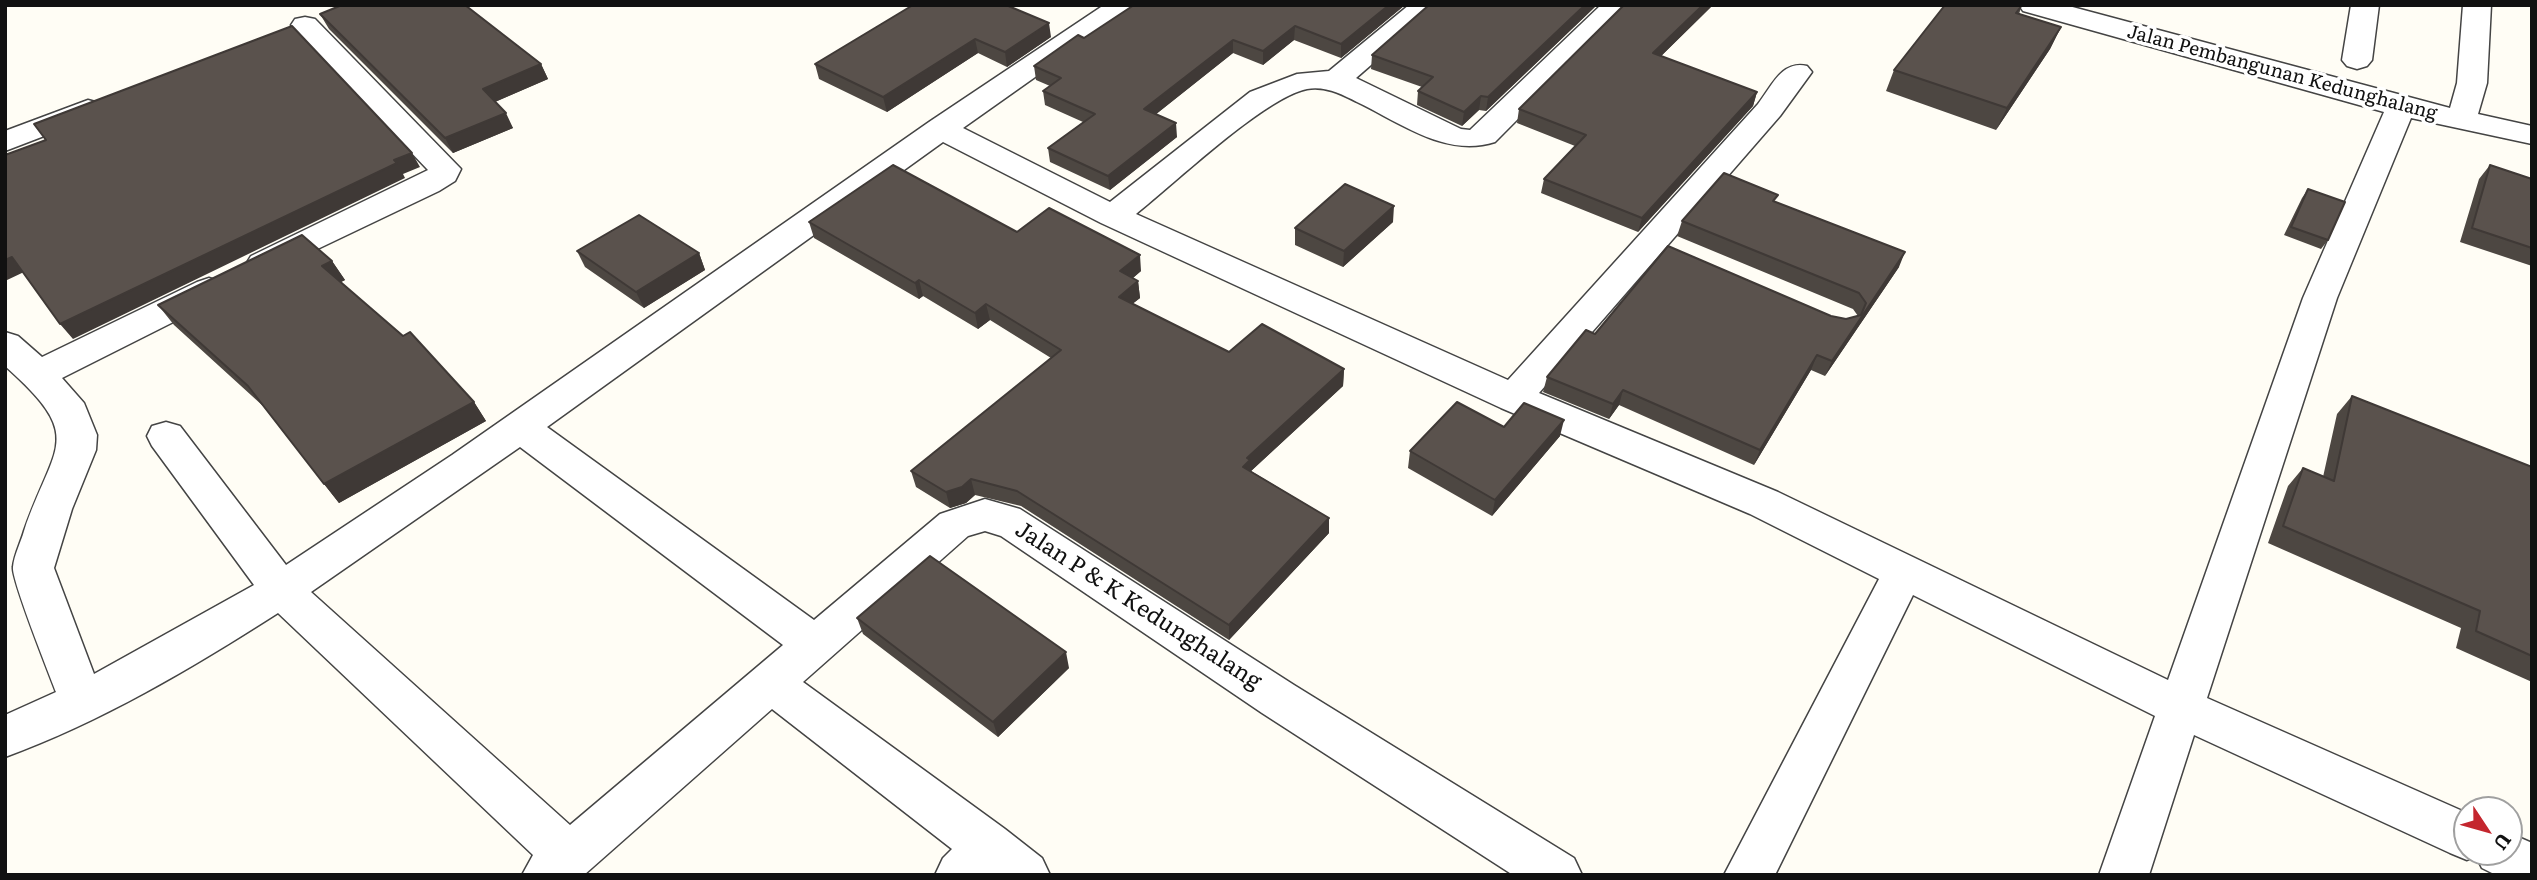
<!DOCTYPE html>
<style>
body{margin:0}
#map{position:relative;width:2537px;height:880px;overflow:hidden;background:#fffdf5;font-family:Literata,serif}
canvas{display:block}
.frame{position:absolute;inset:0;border:7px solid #111;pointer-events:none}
.north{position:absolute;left:2453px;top:796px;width:70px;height:70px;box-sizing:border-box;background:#fff;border:2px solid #a0a0a0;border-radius:50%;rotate:126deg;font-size:19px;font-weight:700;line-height:28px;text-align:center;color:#111}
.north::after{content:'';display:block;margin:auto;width:24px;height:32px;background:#c4262e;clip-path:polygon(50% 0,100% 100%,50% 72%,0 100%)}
</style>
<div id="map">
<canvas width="2537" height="880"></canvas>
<div class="frame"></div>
<div class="north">U</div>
</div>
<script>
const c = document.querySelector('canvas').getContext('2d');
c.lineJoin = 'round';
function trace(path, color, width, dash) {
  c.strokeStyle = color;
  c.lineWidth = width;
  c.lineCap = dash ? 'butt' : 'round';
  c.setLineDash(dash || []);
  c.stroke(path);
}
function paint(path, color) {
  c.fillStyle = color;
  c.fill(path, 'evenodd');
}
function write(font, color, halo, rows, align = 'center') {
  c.font = font + ' Literata,serif';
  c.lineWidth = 7;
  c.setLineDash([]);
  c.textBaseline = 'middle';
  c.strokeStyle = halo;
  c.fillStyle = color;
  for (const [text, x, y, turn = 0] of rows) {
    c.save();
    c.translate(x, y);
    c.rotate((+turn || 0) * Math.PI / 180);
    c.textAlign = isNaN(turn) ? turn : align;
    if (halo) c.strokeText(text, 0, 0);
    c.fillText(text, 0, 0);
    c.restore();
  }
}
const minor = new Path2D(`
 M 1104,5 L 1137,5 L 963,128 L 1110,202 L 1250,92 L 1297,74 L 1329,71 L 1409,5 L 1440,5 L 1356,78 L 1461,129 L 1470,130 L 1601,5 L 1631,5 L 1495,142 C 1446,158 1401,123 1357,102 C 1341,94 1326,86 1307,89 C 1265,97 1174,184 1136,214 L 1508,380 L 1758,104 C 1772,86 1782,60 1807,66 L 1812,72 L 1780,116 L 1539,393 L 1778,492 L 2168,680 L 2303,298 L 2384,112 L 2023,11 L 2019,5 L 2065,5 L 2450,108 L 2457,83 L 2463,5 L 2491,5 L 2487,83 L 2478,114 L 2532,126 L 2532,144 L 2411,118 L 2337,298 L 2207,698 L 2467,813 L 2467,852 L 2509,852 L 2509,833 L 2532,843 L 2532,875 L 2496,875 L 2482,868 L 2476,856 L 2467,860 L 2450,853 L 2194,735 L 2149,875 L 2099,875 L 2155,716 L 1913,595 L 1775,875 L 1724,875 L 1879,579 L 1750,514 L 1501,408 L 1101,223 L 943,142 L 547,427 L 814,620 L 940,514 L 985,499 L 1020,509 L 1294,685 L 1574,858 L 1582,875 L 1513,875 L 1262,713 L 1001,536 L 985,531 L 968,536 L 803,682 L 1005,829 L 1042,858 L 1050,875 L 935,875 L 943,858 L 952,849 L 772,709 L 584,875 L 522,875 L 533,855 L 278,613 C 192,668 101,722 5,757 L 5,715 L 56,692 C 49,673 11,579 13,567 C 14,555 21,542 24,531 C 54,443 87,439 5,366 L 5,332 L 18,336 L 42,357 L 197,282 L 209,278 L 221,282 L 226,290 L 221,298 L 62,378 L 84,403 L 97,435 L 96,450 L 72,509 L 54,568 L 94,674 L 254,585 L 152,446 L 147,436 L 152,426 L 166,422 L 180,426 L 286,565 L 452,455 L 929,122 ZM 520,447 L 783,645 L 570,825 L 311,592 Z
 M 2351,5 L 2379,5 L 2372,60 L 2367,66 L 2357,69 L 2347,66 L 2342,60 Z
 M 305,17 L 315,19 L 461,169 L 455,181 L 439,191 L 263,275 L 251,272 L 246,264 L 251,256 L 428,170 L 295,31 L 291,25 L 295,19 Z
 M 88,100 L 99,103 L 103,109 L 99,115 L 5,151 L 5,131 Z`);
const wall = new Path2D(`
 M 913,5 L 1051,37 L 1007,67 L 978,53 L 887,112 L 819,79 L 815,64 Z
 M 1405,5 L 1341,58 L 1294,40 L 1263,65 L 1233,53 L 1156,114 L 1177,137 L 1110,190 L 1050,162 L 1048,148 L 1083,122 L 1045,105 L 1043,91 L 1050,86 L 1036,80 L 1034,66 L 1084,38 Z
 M 1597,5 L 1486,111 L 1479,110 L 1462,126 L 1417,105 L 1418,91 L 1422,87 L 1371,69 L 1372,55 Z
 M 1624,5 L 1713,5 L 1661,56 L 1757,92 L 1753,106 L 1638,232 L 1541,193 L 1544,179 L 1575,146 L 1517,123 L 1519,109 Z
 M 1945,5 L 2022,5 L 2019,14 L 2061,27 L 2050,49 L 1996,130 L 1886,91 L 1894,70 Z
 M 320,14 L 541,64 L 548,79 L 495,102 L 513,128 L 453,153 L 329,29 Z
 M 2490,165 L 2532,179 L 2532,266 L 2460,242 L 2479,179 Z
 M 2308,189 L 2328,240 L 2321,249 L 2284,235 L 2302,198 Z
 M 1775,202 L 1899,267 L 1825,376 L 1811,370 L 1754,465 L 1619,405 L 1609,419 L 1543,392 L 1547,377 L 1595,334 L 1831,316 L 1846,319 L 1858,316 L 1853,309 L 1677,236 L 1682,221 Z
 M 809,222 L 1017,232 L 1141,271 L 1133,278 L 1138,281 L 1140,298 L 1132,304 L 1229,352 L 1344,369 L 1343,386 L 1251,471 L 1329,518 L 1329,533 L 1229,640 L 1021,506 L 975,495 L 966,503 L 950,508 L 916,487 L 911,471 L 1051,358 L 990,320 L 978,329 L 923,296 L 919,299 L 814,238 Z
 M 1393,222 L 1343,267 L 1295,245 L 1295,228 Z
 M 577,251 L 699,253 L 705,270 L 644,308 L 585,267 Z
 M 332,261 L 345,280 L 341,282 L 474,402 L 486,421 L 339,503 L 263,406 L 174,325 L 158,305 Z
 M 2352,396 L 2532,467 L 2532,682 L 2456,648 L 2461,628 L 2268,543 L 2288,486 L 2303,468 L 2323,477 L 2337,414 Z
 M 1504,427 L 1560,436 L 1492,516 L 1408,468 L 1410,451 Z
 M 857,618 L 1069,668 L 998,737 L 863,634 Z`);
const shadedWall = new Path2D(`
 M 1389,5 L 1405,5 L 1341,58 L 1341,44 Z
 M 1585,5 L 1597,5 L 1486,111 L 1488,97 Z
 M 1703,5 L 1713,5 L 1650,67 L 1653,53 Z
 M 1049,23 L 1051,37 L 1007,67 L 1005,52 Z
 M 1295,26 L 1294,40 L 1263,65 L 1263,51 Z
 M 2061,27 L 2050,49 L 1996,130 L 2007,108 Z
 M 975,39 L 978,53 L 887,112 L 883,97 Z
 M 1233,40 L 1233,53 L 1145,123 L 1144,109 Z
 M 541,64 L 548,79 L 490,104 L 483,89 Z
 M 1757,92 L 1753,106 L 1638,232 L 1642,218 Z
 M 1481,96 L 1479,110 L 1462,126 L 1464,112 Z
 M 506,113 L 513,128 L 453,153 L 445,138 Z
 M 1176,123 L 1177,137 L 1110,190 L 1108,176 Z
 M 412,153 L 420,167 L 403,174 L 405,178 L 73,339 L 60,324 L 394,160 Z
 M 1394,206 L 1393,222 L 1343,267 L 1344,251 Z
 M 1905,252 L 1899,267 L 1825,376 L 1832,361 Z
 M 699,253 L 705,270 L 644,308 L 636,292 Z
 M 1140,255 L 1141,271 L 1122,287 L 1120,271 Z
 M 12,257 L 24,272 L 5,281 L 5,260 Z
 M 332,261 L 345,280 L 335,285 L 322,266 Z
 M 919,280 L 923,296 L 919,299 L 915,283 Z
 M 1138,281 L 1140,298 L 1121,313 L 1119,297 Z
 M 986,304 L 990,320 L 978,329 L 975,313 Z
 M 1817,355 L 1811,370 L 1754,465 L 1760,450 Z
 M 1344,369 L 1343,386 L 1250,472 L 1243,467 L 1247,458 Z
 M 1623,390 L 1619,405 L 1609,419 L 1613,404 Z
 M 474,402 L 486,421 L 339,503 L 324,484 Z
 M 1564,420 L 1560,436 L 1492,516 L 1495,500 Z
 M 971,479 L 975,495 L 966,503 L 950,508 L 946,492 Z
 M 1329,518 L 1329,533 L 1229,640 L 1229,625 Z
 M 1066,652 L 1069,668 L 998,737 L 993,722 Z`);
const building = new Path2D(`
 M 342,5 L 465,5 L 541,64 L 483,89 L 506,113 L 445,138 L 320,14 Z
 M 913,5 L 1006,5 L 1049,23 L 1005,52 L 975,39 L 883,97 L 815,64 Z
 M 1134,5 L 1389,5 L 1341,44 L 1295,26 L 1263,51 L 1233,40 L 1144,109 L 1176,123 L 1108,176 L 1048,148 L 1095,114 L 1043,91 L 1061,78 L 1034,66 L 1078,35 L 1084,38 Z
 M 1429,5 L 1585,5 L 1488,97 L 1481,96 L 1464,112 L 1418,91 L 1433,77 L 1372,55 Z
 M 1624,5 L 1703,5 L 1653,53 L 1757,92 L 1642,218 L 1544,179 L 1586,135 L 1519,109 Z
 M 1945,5 L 2022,5 L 2016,13 L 2061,27 L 2007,108 L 1894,70 Z
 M 292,26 L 412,153 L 394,160 L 397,163 L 60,324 L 12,257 L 5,260 L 5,155 L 46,140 L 34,124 Z
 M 893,165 L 1017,232 L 1049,208 L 1140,255 L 1120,271 L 1138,281 L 1119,297 L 1229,352 L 1262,324 L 1344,369 L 1247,458 L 1250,460 L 1243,467 L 1329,518 L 1229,625 L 1017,491 L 971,479 L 962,487 L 946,492 L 911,471 L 1061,350 L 986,304 L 975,313 L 919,280 L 915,283 L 809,222 Z
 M 2490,165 L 2532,179 L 2532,248 L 2472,228 Z
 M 1724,173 L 1778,195 L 1773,201 L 1905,252 L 1832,361 L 1817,355 L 1760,450 L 1623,390 L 1613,404 L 1547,377 L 1586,330 L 1595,334 L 1668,246 L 1831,316 L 1846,319 L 1861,315 L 1866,303 L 1859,293 L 1682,221 Z
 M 1345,184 L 1394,206 L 1344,251 L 1295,228 Z
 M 2308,189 L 2345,202 L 2328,240 L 2291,227 Z
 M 639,215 L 699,253 L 636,292 L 577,251 Z
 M 302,235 L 332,261 L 322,266 L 403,336 L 410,332 L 474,402 L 324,484 L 248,386 L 158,305 Z
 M 2352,396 L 2532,467 L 2532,656 L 2476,631 L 2480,611 L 2283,526 L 2303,468 L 2334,481 Z
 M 1457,402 L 1504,427 L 1524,403 L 1564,420 L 1495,500 L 1410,451 Z
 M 930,556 L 1066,652 L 993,722 L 857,618 Z`);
const farStreetnames = [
 ["Jalan Pembangunan Kedunghalang",2282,73,15]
];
const streetNames = [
 ["Jalan P & K Kedunghalang",1138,606,33]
];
trace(minor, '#444', 3);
paint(minor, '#fff');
paint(wall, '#4d4742');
paint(shadedWall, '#3f3936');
paint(building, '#5a524d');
trace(building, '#3f3936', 2);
write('19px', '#111', '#fff', farStreetnames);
write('23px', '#111', '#fff', streetNames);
</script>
